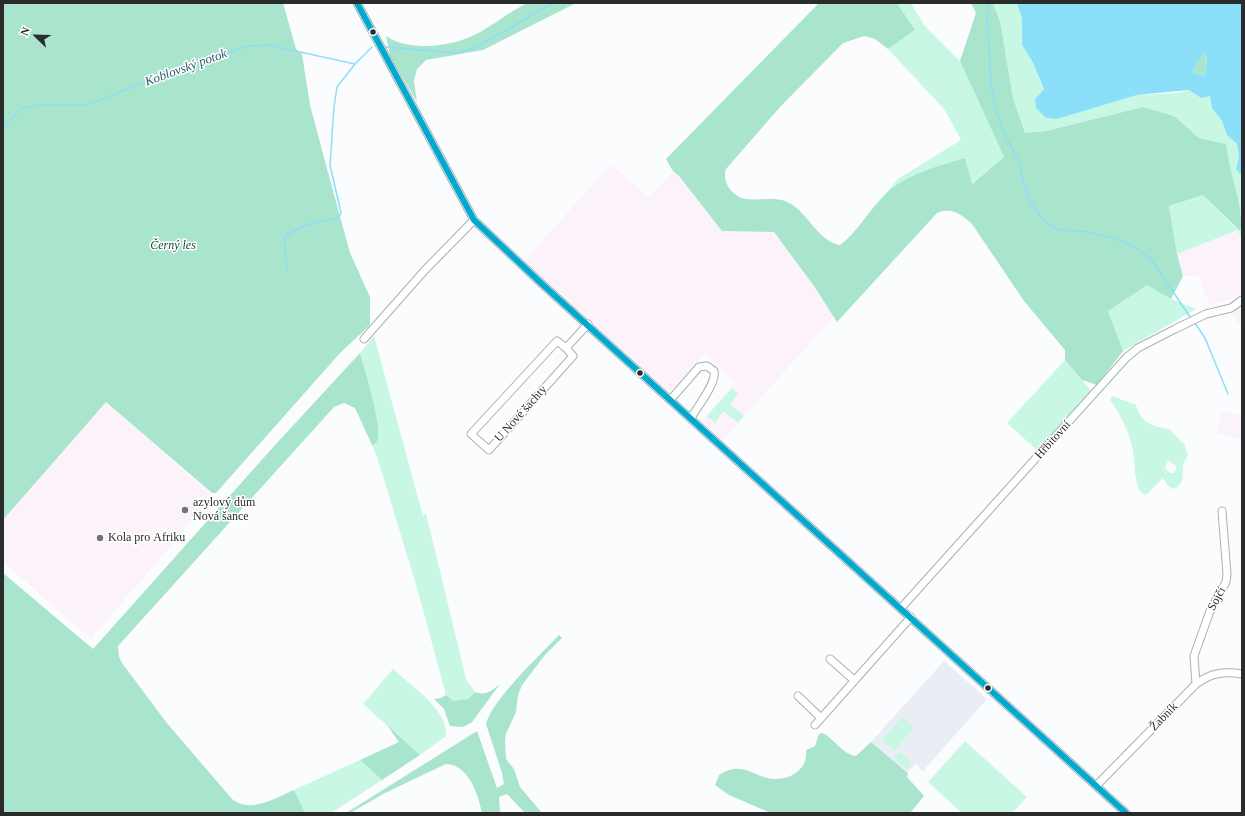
<!DOCTYPE html>
<meta charset="utf-8">
<style>
body{margin:0}
#map{position:relative;width:1245px;height:816px;overflow:hidden;background:#fafcfe;font-family:"Times New Roman",serif}
canvas{display:block}
.frame{position:absolute;inset:0;border:4px solid #2a2b2c;pointer-events:none}
.north{position:absolute;left:16px;top:16px;width:40px;height:40px;-webkit-text-stroke:3px #fff;paint-order:stroke;rotate:293deg;font-size:11px;font-weight:700;line-height:16px;text-align:center;color:#2a2b2c}
.north::after{content:'';display:block;margin:auto;width:14px;height:18px;background:#2a2b2c;clip-path:polygon(50% 0,100% 100%,50% 72%,0 100%)}
</style>
<div id="map">
<canvas width="1245" height="816"></canvas>
<div class="frame"></div>
<div class="north">N</div>
</div>
<script>
const c = document.querySelector('canvas').getContext('2d');
c.lineJoin = 'round';
function paint(path, color) {
  c.fillStyle = color;
  c.fill(path, 'evenodd');
}
function trace(path, color, width, dash) {
  c.strokeStyle = color;
  c.lineWidth = width;
  c.lineCap = dash ? 'butt' : 'round';
  c.setLineDash(dash || []);
  c.stroke(path);
}
function write(font, color, halo, rows, align = 'center') {
  c.font = font + ' "Times New Roman",serif';
  c.lineWidth = 3;
  c.setLineDash([]);
  c.textBaseline = 'middle';
  c.strokeStyle = halo;
  c.fillStyle = color;
  for (const [text, x, y, turn = 0] of rows) {
    c.save();
    c.translate(x, y);
    c.rotate((+turn || 0) * Math.PI / 180);
    c.textAlign = isNaN(turn) ? turn : align;
    if (halo) c.strokeText(text, 0, 0);
    c.fillText(text, 0, 0);
    c.restore();
  }
}
const built = new Path2D(`
 M 944,661 L 987,699 L 923,771 L 916,764 L 908,772 L 871,742 Z`);
const industrial = new Path2D(`
 M 611,164 L 649,198 L 673,171 L 679,176 L 722,231 L 774,232 L 814,286 L 833,317 L 726,437 L 721,438 L 701,421 L 736,382 L 705,354 L 669,392 L 524,261 Z
 M 1239,230 L 1242,240 L 1242,295 L 1210,306 L 1199,276 L 1183,276 L 1177,254 Z
 M 1242,303 L 1242,329 L 1232,315 Z
 M 106,402 L 213,496 L 91,639 L 3,562 L 3,520 Z
 M 1222,411 L 1242,416 L 1242,440 L 1216,432 Z`);
const green = new Path2D(`
 M 897,3 L 911,3 L 924,25 L 960,61 L 1004,157 L 971,184 L 965,158 L 879,201 L 898,179 L 961,140 L 945,110 L 888,49 L 915,30 Z
 M 993,3 L 1017,3 L 1022,19 L 1022,45 L 1033,63 L 1044,89 L 1035,99 L 1046,118 L 1057,119 L 1137,95 L 1178,93 L 1189,90 L 1201,98 L 1210,96 L 1212,108 L 1222,121 L 1227,135 L 1237,144 L 1239,157 L 1236,168 L 1242,176 L 1242,217 L 1227,161 L 1226,144 L 1199,138 L 1174,116 L 1143,107 L 1046,131 L 1025,133 L 1013,98 L 1000,21 Z
 M 1203,195 L 1238,230 L 1242,231 L 1242,240 L 1238,230 L 1177,254 L 1169,206 Z
 M 1147,284 L 1171,299 L 1196,309 L 1123,351 L 1108,311 Z
 M 374,336 L 423,516 L 426,513 L 466,679 L 475,692 L 468,699 L 453,701 L 446,695 L 417,588 L 379,463 L 372,445 L 378,440 L 378,431 L 360,353 Z
 M 1065,360 L 1092,392 L 1039,452 L 1007,423 Z
 M 732,388 L 738,394 L 730,404 L 744,416 L 738,423 L 723,411 L 715,423 L 707,416 Z
 M 1112,396 L 1136,405 C 1140,418 1145,423 1158,427 C 1162,428 1167,428 1170,430 C 1176,434 1177,440 1184,443 L 1188,456 C 1177,467 1190,480 1174,489 L 1168,486 L 1163,478 L 1146,495 L 1140,492 C 1135,480 1135,471 1134,458 C 1132,437 1122,417 1110,400 ZM 1168,460 L 1176,466 L 1176,469 L 1174,473 L 1170,473 L 1165,468 Z
 M 393,669 C 411,686 448,709 446,736 L 420,755 L 363,704 Z
 M 902,717 L 914,728 L 894,751 L 882,740 Z
 M 965,741 L 1027,797 L 1012,813 L 962,813 L 928,782 Z
 M 899,752 L 912,763 L 906,769 L 894,757 Z
 M 360,760 L 382,780 L 331,813 L 305,813 L 294,790 Z`);
const forest = new Path2D(`
 M 3,3 L 283,3 L 296,49 L 302,54 L 310,105 L 326,165 L 350,253 L 370,297 L 370,325 L 340,353 L 216,493 L 212,493 L 106,402 L 3,520 Z
 M 527,3 L 576,3 L 483,50 L 426,60 L 417,69 L 414,80 L 417,102 L 390,55 L 386,36 C 398,44 412,46 427,46 C 476,44 488,24 527,3 Z
 M 819,3 L 897,3 L 915,30 L 888,49 L 875,39 L 864,36 L 843,43 L 780,107 L 726,169 C 722,180 730,194 742,198 C 756,202 772,196 785,201 C 808,210 816,241 840,245 C 859,231 869,209 887,193 C 906,174 940,166 965,158 L 972,184 L 1004,157 L 960,61 L 976,13 L 971,3 L 993,3 L 1000,21 L 1013,98 L 1025,133 L 1046,131 L 1143,107 L 1174,116 L 1199,138 L 1226,144 C 1229,173 1242,201 1242,231 L 1239,230 L 1203,195 L 1169,206 L 1177,254 L 1183,276 L 1171,299 L 1147,285 L 1108,311 L 1123,351 L 1097,385 L 1082,380 L 1065,360 L 1065,350 L 1024,301 L 972,224 C 961,214 951,207 937,213 L 837,322 L 814,286 L 774,232 L 722,231 L 679,176 L 673,171 L 666,159 Z
 M 1205,53 L 1207,57 L 1205,76 L 1193,73 L 1197,62 Z
 M 360,353 C 365,372 381,422 378,439 C 377,442 375,444 372,445 L 355,408 L 344,403 L 334,407 L 118,646 L 119,657 L 122,663 L 166,722 L 232,799 C 251,814 275,798 294,790 L 305,813 L 3,813 L 3,573 L 93,649 L 276,444 Z
 M 559,635 L 562,638 L 545,655 L 522,685 L 518,695 L 516,712 L 506,734 L 505,740 L 506,759 L 514,769 L 520,787 L 542,813 L 525,813 L 507,794 L 499,797 L 500,813 L 482,813 C 478,794 469,765 446,764 L 385,793 L 350,813 L 346,813 L 477,731 L 497,788 L 504,784 L 502,773 L 486,724 C 492,700 540,655 559,635 Z
 M 500,684 L 472,722 L 463,727 L 450,726 L 444,709 L 434,699 L 441,698 L 446,695 L 453,701 L 468,699 L 475,692 C 485,696 492,691 500,684 Z
 M 387,725 L 420,755 L 382,780 L 360,760 L 399,742 Z
 M 822,733 C 834,738 842,754 856,756 L 871,742 L 908,773 L 907,777 L 924,796 L 910,813 L 771,813 L 729,795 L 715,785 L 719,775 C 744,759 754,779 775,779 C 793,779 808,768 806,750 L 815,746 L 819,734 Z`);
const water = new Path2D(`
 M 1017,3 L 1242,3 L 1242,176 L 1236,169 L 1239,157 L 1237,144 L 1227,135 L 1222,121 L 1212,108 L 1210,96 L 1201,98 L 1189,90 L 1137,95 L 1057,119 L 1046,118 L 1036,108 L 1035,99 L 1044,89 L 1033,63 L 1022,45 L 1022,19 ZM 1205,53 L 1207,57 L 1205,76 L 1193,73 L 1197,62 Z`);
const stream = new Path2D(`
 M 989,3 L 987,16 L 991,84 L 996,111 L 1003,131 L 1019,161 L 1024,184 L 1030,201 L 1041,217 L 1052,227 L 1062,230 L 1088,232 L 1116,239 L 1135,247 L 1151,259 L 1190,317
 M 385,47 L 458,53 L 474,48 L 512,27 L 552,3
 M 3,127 L 22,108 L 42,105 L 86,105 L 194,64 L 248,46 L 268,45 L 355,64 L 372,47
 M 287,270 L 284,237 L 305,225 L 338,218 L 341,213 L 330,165 L 334,107 L 337,87 L 355,64
 M 1195,323 L 1205,338 L 1228,394`);
const minor = new Path2D(`
 M 357,3 L 474,220 L 542,284 L 1126,813
 M 364,339 L 425,270 L 474,220
 M 566,348 L 573,356 L 489,450 L 471,434 L 557,341 L 566,348 L 588,324
 M 671,399 L 699,367 L 707,366 L 714,371 C 717,383 697,407 691,418
 M 901,608 L 1126,358 L 1138,348 L 1175,329 L 1206,314 L 1231,308 L 1242,300
 M 830,659 L 854,680
 M 1196,684 L 1194,656 L 1210,611 L 1226,582 L 1227,574 L 1222,511
 M 798,696 L 821,718
 M 815,725 L 911,617
 M 1096,786 L 1196,684 C 1211,673 1223,671 1242,674`);
const bus1 = new Path2D(`
 M 357,3 L 474,220 L 542,284 L 1126,813`);
const markers = [
 [373,32,3.5,"#2a2b2c"],
 [640,373,3.5,"#2a2b2c"],
 [185,510,4,"#737476"],
 [100,538,4,"#737476"],
 [988,688,3.5,"#2a2b2c"]
];
const parkNames = [
 ["Černý les",173,246]
];
const streetNames = [
 ["U Nové šachty",521,414,-48],
 ["Hřbitovní",1053,440,-48],
 ["Sojčí",1217,599,-62],
 ["Žabník",1164,717,-46]
];
const poiNames = [
 ["azylový dům",193,503],
 ["Nová šance",193,517],
 ["Kola pro Afriku",108,538]
];
const waterNames = [
 ["Koblovský potok",186,68,-20]
];
paint(built, '#e9eef5');
paint(industrial, '#fcf3fa');
paint(green, '#c8f7e4');
paint(forest, '#a9e4cd');
paint(water, '#8bdff8');
trace(stream, '#8bdff8', 1.5);
trace(minor, '#aeafb0', 9);
trace(minor, '#feffff', 7);
trace(bus1, '#00a9ce', 6);
for (const [x, y, r, color] of markers) {
  const dot = new Path2D();
  dot.arc(x, y, r, 0, 2 * Math.PI);
  c.fillStyle = color;
  c.fill(dot);
  trace(dot, '#fff', 1.5);
}
write('italic 12px', '#184533', '#fff', parkNames);
write('12px', '#2a2b2c', '#fff', streetNames);
write('12px', '#2a2b2c', '#fff', poiNames, 'left');
write('italic 13px', '#2c5e6d', '#fff', waterNames);
</script>
